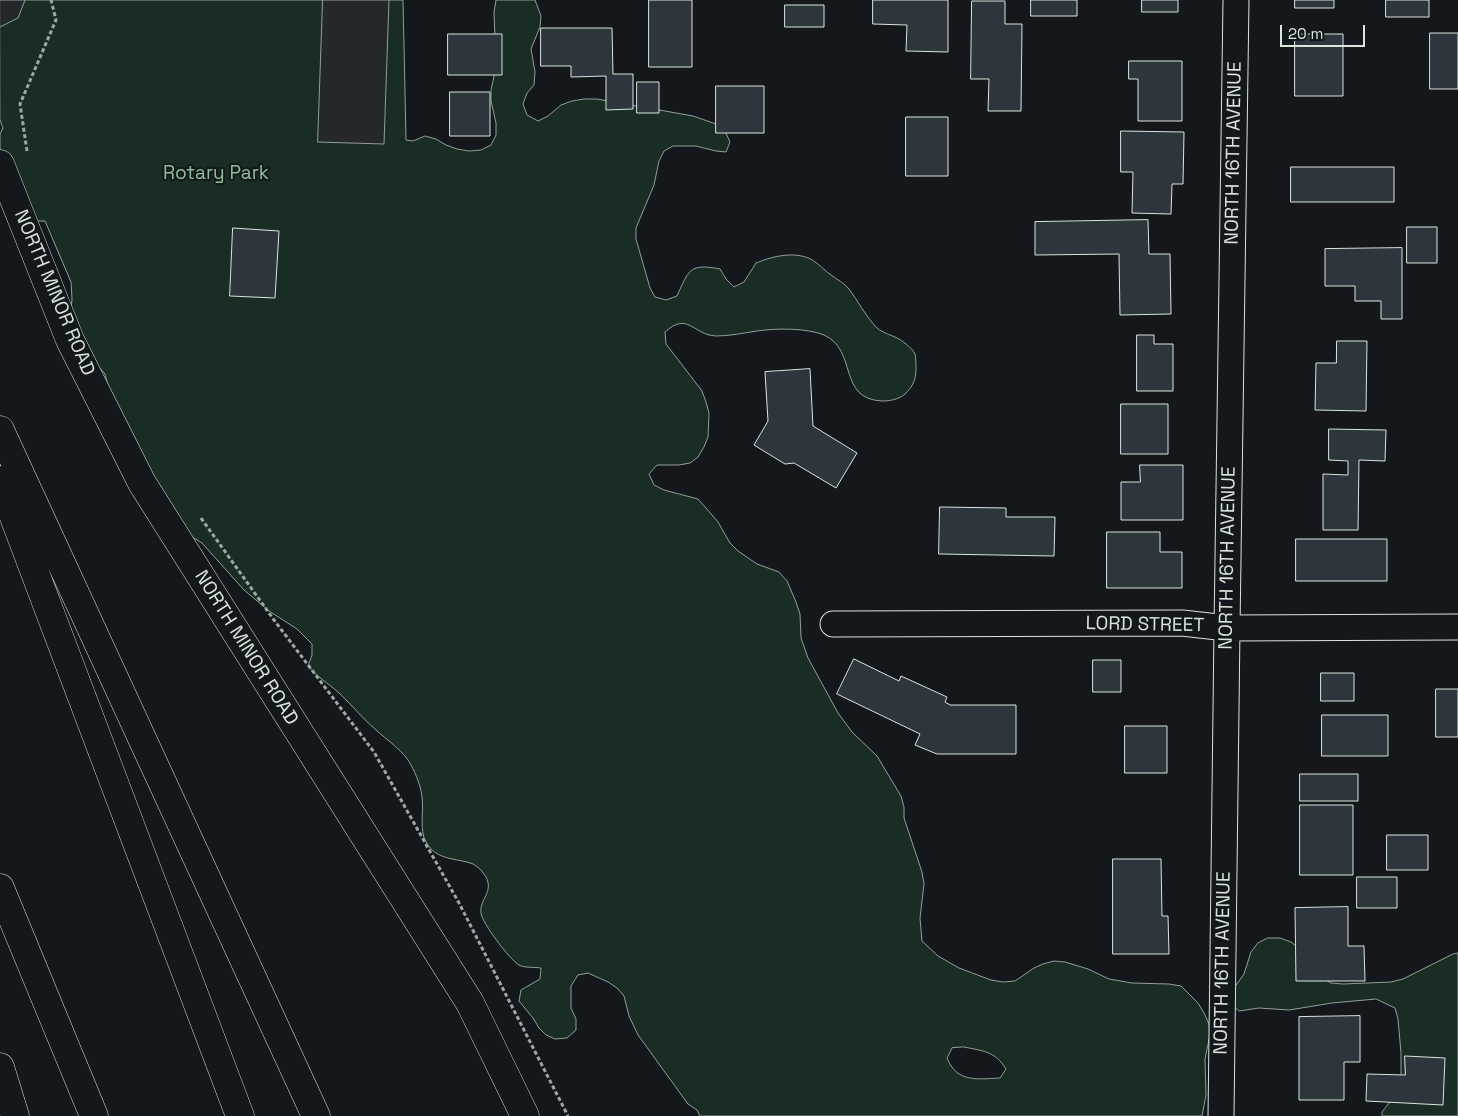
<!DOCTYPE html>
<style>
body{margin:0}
#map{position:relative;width:1458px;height:1116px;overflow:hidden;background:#14181c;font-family:"Space Grotesk",sans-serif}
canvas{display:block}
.scale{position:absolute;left:1280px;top:25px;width:85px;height:22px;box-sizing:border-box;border:2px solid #d8e6dc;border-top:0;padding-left:6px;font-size:15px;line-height:18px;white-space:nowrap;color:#d8e6dc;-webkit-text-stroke:4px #14181c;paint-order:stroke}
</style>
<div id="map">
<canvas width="1458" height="1116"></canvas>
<div class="scale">20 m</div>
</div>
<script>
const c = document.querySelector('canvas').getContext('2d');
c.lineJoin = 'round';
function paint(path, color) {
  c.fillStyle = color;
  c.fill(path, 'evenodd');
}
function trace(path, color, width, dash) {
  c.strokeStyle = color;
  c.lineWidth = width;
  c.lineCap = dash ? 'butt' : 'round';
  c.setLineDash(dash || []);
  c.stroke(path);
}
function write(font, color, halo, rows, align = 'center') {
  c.font = font + ' "Space Grotesk",sans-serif';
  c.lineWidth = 4;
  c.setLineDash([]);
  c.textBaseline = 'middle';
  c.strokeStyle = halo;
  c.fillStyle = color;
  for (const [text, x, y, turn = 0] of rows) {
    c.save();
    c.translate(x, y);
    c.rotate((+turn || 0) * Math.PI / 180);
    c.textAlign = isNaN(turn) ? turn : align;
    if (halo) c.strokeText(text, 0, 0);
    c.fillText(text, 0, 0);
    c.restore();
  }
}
const green = new Path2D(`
 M 0,0 L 403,0 L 406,140 L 413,141 L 425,136 L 436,139 L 446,145 L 457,149 L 469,151 L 481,150 L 491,145 L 496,135 L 496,123 L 491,101 L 491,90 L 496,67 L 494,12 L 496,0 L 535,0 L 541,16 L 540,27 L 531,49 L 535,72 L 534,85 L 527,93 L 523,104 L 527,115 L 538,121 L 548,116 L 561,105 L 572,101 L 584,99 L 597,99 L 693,116 L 716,124 L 725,131 L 730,142 L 726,152 L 716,151 L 696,146 L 673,146 L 664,151 L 659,161 L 654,185 L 636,228 L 636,239 L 650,288 L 655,297 L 666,300 L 677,296 C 689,270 689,263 720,269 L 726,279 L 734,287 L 744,282 L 756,263 C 773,256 797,250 814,261 C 820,265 825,271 831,275 C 838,280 844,283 849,289 C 858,301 865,315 875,326 C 881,332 888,334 895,337 C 902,340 912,348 915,354 C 916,358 916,365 916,369 C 916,379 913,386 906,393 C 900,399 891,401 882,401 C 837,399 858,350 824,335 C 807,328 776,328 757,331 C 743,333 730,336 716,336 C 693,335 688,311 665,332 L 666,344 L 702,391 L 706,402 L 709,413 L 708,437 L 704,447 L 698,457 L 690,463 L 679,465 L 657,465 L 649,474 L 654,485 L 664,490 L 698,499 L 706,508 L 718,522 L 730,543 L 738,551 L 757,564 L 779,572 L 787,581 L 796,602 L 800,614 L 801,638 L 808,658 L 838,713 L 852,732 L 877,756 L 901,796 L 904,807 L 904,818 L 922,872 L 924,884 L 920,918 L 922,941 L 938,956 L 959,968 L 991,980 L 1003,982 L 1015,981 L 1034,968 L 1043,964 L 1054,961 L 1065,962 L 1088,969 L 1109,979 L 1132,983 L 1169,984 L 1181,986 L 1198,1003 L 1204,1013 L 1209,1024 L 1210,1035 L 1205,1059 L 1206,1095 L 1202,1116 L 700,1116 L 697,1110 L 688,1104 L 638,1035 L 629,1016 L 624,996 L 617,988 L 608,982 L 588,973 L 578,975 L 571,986 L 571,1008 L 576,1019 L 576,1030 L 567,1038 L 555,1039 L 546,1035 L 539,1028 L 533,1018 L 519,1001 L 521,990 L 540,979 L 541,968 C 535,967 524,968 519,965 C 510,960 482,923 481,913 C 479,900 494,892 486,877 C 483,872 479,867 473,864 C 458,858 436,861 426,842 C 419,830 424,811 422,797 C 421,787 416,774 411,765 C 404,751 388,741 376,730 C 362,718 352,705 339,693 C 328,683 317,677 308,666 L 312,655 L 312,644 L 297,629 L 269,611 L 244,590 L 202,543 L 184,532 L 162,510 L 110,394 L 105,374 L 98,366 L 70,322 L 72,299 L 71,282 L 45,221 L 32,221 L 0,189 L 0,134 L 3,128 L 0,120 ZM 964,1047 C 983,1051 995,1051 1006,1069 L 1000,1078 C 977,1079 957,1083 947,1058 L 952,1048 Z
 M 1268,938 L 1280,938 L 1291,942 L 1300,949 L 1322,978 L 1331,983 L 1343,984 L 1391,982 L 1403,979 L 1453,954 L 1458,953 L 1458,1116 L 1382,1116 L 1382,1112 L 1389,1103 L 1398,1095 L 1401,1085 L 1401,1053 L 1398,1019 L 1395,1008 L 1376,999 L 1332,1003 L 1289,1010 L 1259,1008 L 1239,1011 L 1231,1004 L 1231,992 L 1244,974 L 1251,952 L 1258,943 Z`);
const parking = new Path2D(`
 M 0,0 L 25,0 L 18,18 L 0,27 Z
 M 323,0 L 389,0 L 384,144 L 318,142 Z`);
const building = new Path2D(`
 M 649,0 L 692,0 L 692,67 L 649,67 Z
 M 873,0 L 948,0 L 948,52 L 906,51 L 907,25 L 873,24 Z
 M 1031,0 L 1077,0 L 1077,16 L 1031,16 Z
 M 1142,0 L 1178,0 L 1178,12 L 1142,12 Z
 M 1295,0 L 1334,0 L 1334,8 L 1295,8 Z
 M 1386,0 L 1429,0 L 1429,17 L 1386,17 Z
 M 972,1 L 1005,1 L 1005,24 L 1022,24 L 1021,111 L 988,111 L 989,79 L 971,79 Z
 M 785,5 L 824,5 L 824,27 L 785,27 Z
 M 541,28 L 612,28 L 613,74 L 633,74 L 633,109 L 606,110 L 606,76 L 571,77 L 571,66 L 541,66 Z
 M 1430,33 L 1458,33 L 1458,89 L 1430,89 Z
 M 448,34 L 502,34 L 502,75 L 448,75 Z
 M 1295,34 L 1343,34 L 1343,96 L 1295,96 Z
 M 1129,61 L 1182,61 L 1182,121 L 1138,121 L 1138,79 L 1129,79 Z
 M 637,82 L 659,82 L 659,113 L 637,113 Z
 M 716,86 L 764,86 L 764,133 L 716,133 Z
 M 450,92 L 490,92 L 490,136 L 450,136 Z
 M 906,117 L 948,117 L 948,176 L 906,176 Z
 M 1121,131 L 1184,132 L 1183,184 L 1172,184 L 1171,214 L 1132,213 L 1133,172 L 1121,172 Z
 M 1291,167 L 1394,167 L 1394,202 L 1291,202 Z
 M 1148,220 L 1149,254 L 1170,254 L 1171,314 L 1120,315 L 1119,254 L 1035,255 L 1035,222 Z
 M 1407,227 L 1437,227 L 1437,263 L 1407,263 Z
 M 233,228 L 279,231 L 275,298 L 230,296 Z
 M 1402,248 L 1402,319 L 1381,319 L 1381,301 L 1355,301 L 1355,286 L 1325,286 L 1325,249 Z
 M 1137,335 L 1154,335 L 1154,344 L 1173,344 L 1173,391 L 1137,391 Z
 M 1337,341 L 1367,341 L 1366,411 L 1315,410 L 1316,363 L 1336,363 Z
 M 810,369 L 813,426 L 857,453 L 836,488 L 794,463 L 785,464 L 754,445 L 768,421 L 765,372 Z
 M 1121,404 L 1168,404 L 1168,454 L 1121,454 Z
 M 1329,429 L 1386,430 L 1385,461 L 1359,460 L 1358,530 L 1323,530 L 1323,474 L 1348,475 L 1348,461 L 1329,460 Z
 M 1140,465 L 1183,465 L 1183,520 L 1121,520 L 1121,482 L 1140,482 Z
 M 940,507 L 1006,508 L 1006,517 L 1055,517 L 1054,556 L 939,554 Z
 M 1107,532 L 1160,532 L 1160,552 L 1182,552 L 1182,588 L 1107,588 Z
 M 1296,539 L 1387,539 L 1387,581 L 1296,581 Z
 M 854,659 L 899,681 L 901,676 L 947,697 L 945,702 L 950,705 L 1016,705 L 1016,754 L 937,754 L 915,745 L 920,734 L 837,694 Z
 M 1093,660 L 1121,660 L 1121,692 L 1093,692 Z
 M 1321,673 L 1354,673 L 1354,701 L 1321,701 Z
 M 1436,689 L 1458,689 L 1458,737 L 1436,737 Z
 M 1322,715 L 1388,715 L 1388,756 L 1322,756 Z
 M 1125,726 L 1167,726 L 1167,773 L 1125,773 Z
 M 1300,774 L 1358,774 L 1358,801 L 1300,801 Z
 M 1300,805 L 1353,805 L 1353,875 L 1300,875 Z
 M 1387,835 L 1428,835 L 1428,870 L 1387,870 Z
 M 1113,859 L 1161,859 L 1162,916 L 1168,916 L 1169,954 L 1113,954 Z
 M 1357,877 L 1397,877 L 1397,908 L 1357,908 Z
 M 1348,907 L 1348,946 L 1364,946 L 1365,981 L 1296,981 L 1295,908 Z
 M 1360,1016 L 1360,1062 L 1344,1062 L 1344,1100 L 1299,1100 L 1299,1017 Z
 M 1405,1056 L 1445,1058 L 1443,1105 L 1366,1101 L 1367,1074 L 1405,1075 Z`);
const path = new Path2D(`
 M 27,151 L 20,104 L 56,20 L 51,0
 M 201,518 L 274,620 L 374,752 L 459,903 L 568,1116`);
const minor = new Path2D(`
 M 833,624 L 1182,623 L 1227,628 L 1458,627
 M 1221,1116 L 1227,628 L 1236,0`);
const tertiary = new Path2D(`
 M 0,164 L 70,340 L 142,483 L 470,1003 L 525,1116`);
const motorway = new Path2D(`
 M 0,430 L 316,1116
 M 0,480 L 240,1116
 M 0,888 L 94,1116
 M 0,1067 L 15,1116`);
const streetNames = [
 ["NORTH 16TH AVENUE",1234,153,-89],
 ["NORTH MINOR ROAD",54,293,67],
 ["NORTH 16TH AVENUE",1228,558,-89],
 ["LORD STREET",1145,625,1],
 ["NORTH MINOR ROAD",246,648,58],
 ["NORTH 16TH AVENUE",1223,963,-89]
];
const parkNames = [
 ["Rotary Park",216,174]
];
paint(green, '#1a2d24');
trace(green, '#939e99', 1);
paint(parking, '#24282b');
trace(parking, '#939e99', 1);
paint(building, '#2c363c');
trace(building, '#d8e6dc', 1);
trace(minor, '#d8e6dc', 27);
trace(tertiary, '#d8e6dc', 29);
trace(motorway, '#d8e6dc', 29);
trace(path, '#9da8a2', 3, [4, 2.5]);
trace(minor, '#14181c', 25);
trace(tertiary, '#14181c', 28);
trace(motorway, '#14181c', 28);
write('19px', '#d8e6dc', '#14181c', streetNames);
write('19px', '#8ac095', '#14181c', parkNames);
</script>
